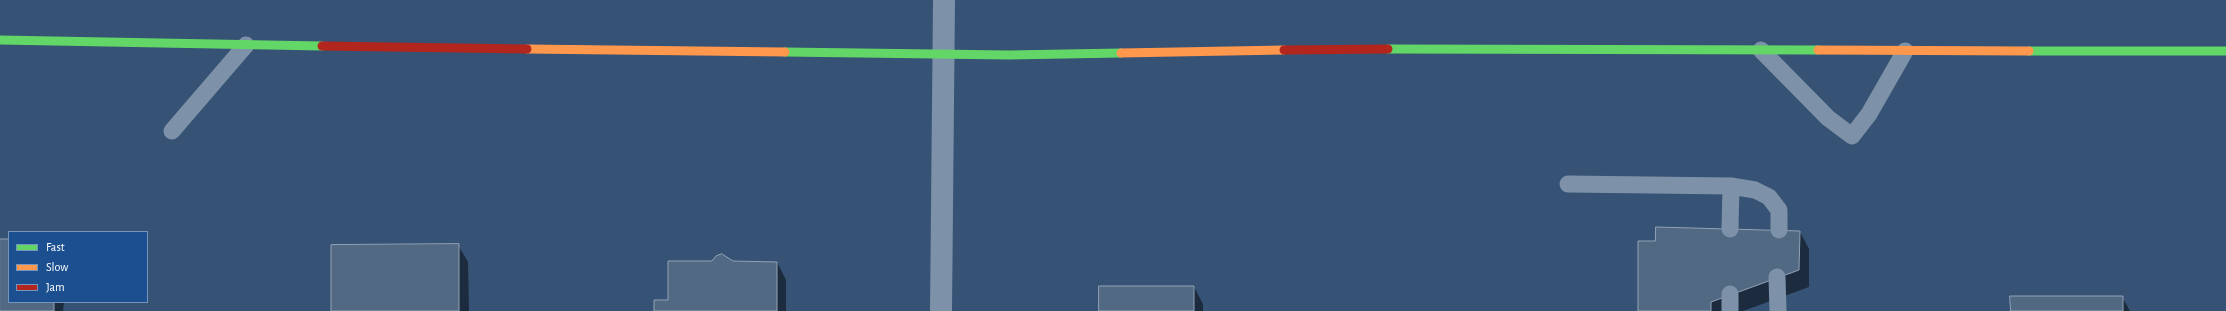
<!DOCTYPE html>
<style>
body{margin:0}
#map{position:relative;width:2226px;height:311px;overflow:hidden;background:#365274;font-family:"Alegreya Sans",sans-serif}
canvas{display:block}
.legend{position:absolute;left:8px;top:231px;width:140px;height:72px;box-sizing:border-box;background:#1b4f8f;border:1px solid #7695bc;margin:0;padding:5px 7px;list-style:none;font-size:12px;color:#fff}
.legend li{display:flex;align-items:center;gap:8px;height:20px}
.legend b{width:20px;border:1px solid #7695bc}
</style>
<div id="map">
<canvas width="2226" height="311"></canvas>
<ul class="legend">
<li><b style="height:5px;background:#63d668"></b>Fast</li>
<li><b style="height:5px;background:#ff974d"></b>Slow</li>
<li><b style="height:5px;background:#b3261e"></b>Jam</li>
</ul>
</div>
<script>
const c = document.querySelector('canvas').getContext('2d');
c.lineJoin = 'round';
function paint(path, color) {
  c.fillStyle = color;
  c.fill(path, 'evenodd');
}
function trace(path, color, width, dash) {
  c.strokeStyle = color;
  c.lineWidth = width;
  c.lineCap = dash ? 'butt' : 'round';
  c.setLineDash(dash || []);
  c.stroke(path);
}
const shadow = new Path2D(`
 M 1800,232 L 1809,249 L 1809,287 L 1743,311 L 1639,311 L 1656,242 Z
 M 0,240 L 9,240 L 9,302 L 64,302 L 63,311 L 0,311 Z
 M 458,245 L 468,262 L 469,311 L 332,311 Z
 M 733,262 L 777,262 L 786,280 L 786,311 L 655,311 Z
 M 1194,287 L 1203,304 L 1203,311 L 1100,311 Z
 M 2122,297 L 2130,311 L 2012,311 Z`);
const building = new Path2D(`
 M 1656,227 L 1800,231 L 1799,270 L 1711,302 L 1711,311 L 1638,311 L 1638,241 L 1655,241 Z
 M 0,239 L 9,239 L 9,302 L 54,302 L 54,311 L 0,311 Z
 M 459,244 L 459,311 L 331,311 L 331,245 Z
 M 722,254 L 733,261 L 777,262 L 777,311 L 654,311 L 654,300 L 668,300 L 668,261 L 712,261 L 716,256 Z
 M 1099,286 L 1194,286 L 1194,311 L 1099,311 Z
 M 2010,296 L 2123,296 L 2123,311 L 2011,311 Z`);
const lane = new Path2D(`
 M 1761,50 L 1828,118 L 1852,136 L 1869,114 L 1905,51
 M 172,131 L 246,45
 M 1568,184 L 1731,186 L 1755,190 L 1769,197 L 1779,210 L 1779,230
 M 1730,229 L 1731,186
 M 1777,277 L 1778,311
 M 1730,294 L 1730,311`);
const street = new Path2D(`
 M 941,311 L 944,0`);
const fast = new Path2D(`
 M 0,40 L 322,46
 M 1388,49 L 1818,50
 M 2029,51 L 2226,51
 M 785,52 L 1009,55 L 1121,53`);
const slow = new Path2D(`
 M 527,49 L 785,52
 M 1818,50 L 2029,51
 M 1121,53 L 1284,50`);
const jam = new Path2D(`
 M 322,46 L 527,49
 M 1284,50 L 1388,49`);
paint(shadow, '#0007');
paint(building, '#526984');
trace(building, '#92a2b6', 1);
trace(lane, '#7d92a8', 17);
trace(street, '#7d92a8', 22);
trace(fast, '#63d668', 9);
trace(slow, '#ff974d', 9);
trace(jam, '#b3261e', 9);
</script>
